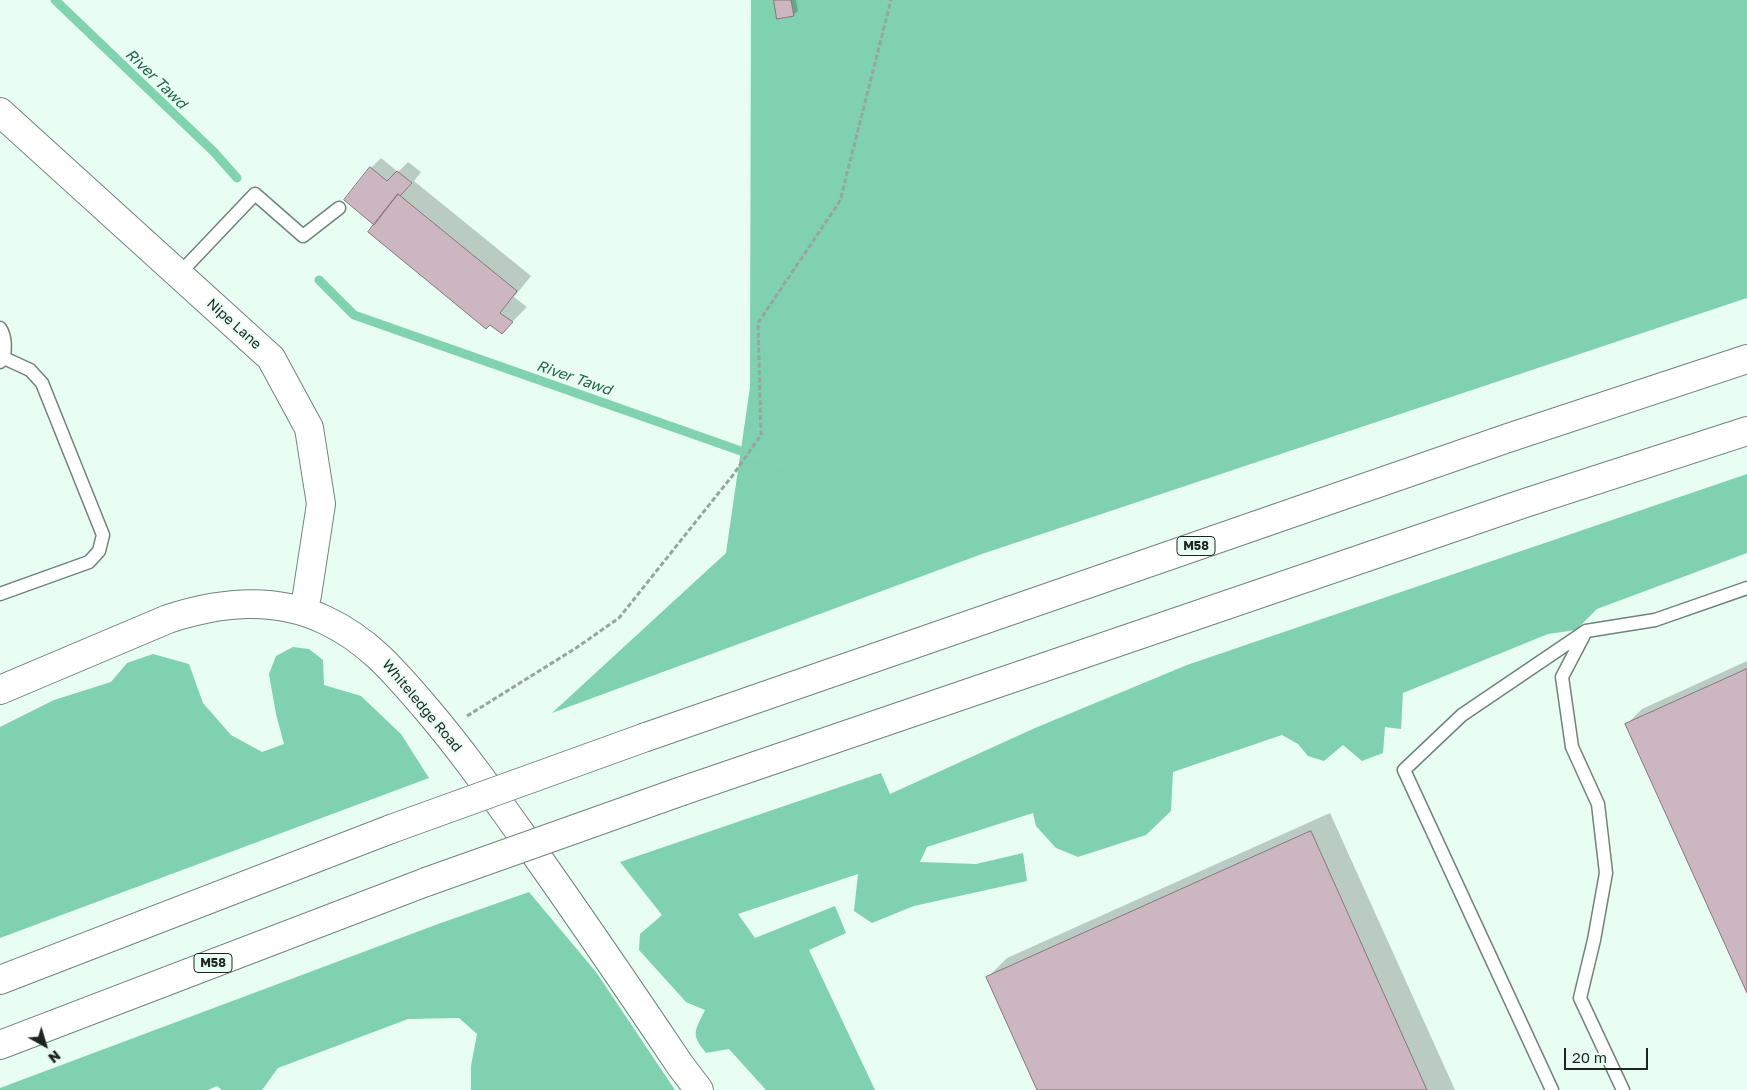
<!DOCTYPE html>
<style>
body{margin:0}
#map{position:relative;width:1747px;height:1090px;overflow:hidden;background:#e8fef3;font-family:"Golos Text",sans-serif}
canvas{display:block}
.north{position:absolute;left:20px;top:1020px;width:50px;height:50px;-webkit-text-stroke:4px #e8fef3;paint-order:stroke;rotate:141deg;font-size:14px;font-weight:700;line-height:20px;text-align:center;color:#1d2521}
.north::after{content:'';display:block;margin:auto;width:18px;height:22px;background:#1d2521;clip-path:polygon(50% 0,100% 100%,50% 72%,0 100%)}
.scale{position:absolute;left:1564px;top:1048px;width:84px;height:22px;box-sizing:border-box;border:2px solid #1d2521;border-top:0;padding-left:6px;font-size:15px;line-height:18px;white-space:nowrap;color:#1d2521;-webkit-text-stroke:4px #e8fef3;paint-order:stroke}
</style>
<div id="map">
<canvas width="1747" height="1090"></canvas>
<div class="north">N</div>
<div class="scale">20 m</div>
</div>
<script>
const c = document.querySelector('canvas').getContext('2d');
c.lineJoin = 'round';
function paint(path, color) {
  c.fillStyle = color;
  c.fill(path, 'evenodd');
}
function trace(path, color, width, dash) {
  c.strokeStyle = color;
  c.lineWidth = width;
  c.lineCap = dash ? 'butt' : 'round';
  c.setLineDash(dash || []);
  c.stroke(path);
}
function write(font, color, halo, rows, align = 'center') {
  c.font = font + ' "Golos Text",sans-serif';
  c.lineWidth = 4.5;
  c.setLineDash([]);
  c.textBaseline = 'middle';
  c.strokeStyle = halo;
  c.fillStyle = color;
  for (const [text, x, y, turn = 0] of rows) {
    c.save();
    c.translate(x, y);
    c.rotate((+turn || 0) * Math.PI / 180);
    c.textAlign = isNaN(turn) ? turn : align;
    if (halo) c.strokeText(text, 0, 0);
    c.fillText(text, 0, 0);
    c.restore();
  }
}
const forest = new Path2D(`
 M 751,0 L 1747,0 L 1747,298 L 982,554 L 552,713 L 726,553 L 750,387 Z
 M 1747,474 L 1747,553 L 1597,609 L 1576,630 L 1548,634 L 1403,693 L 1401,729 L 1385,727 L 1383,753 L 1362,761 L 1343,745 L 1324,761 L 1308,756 L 1298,744 L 1282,735 L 1173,772 L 1171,811 L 1146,835 L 1078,857 L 1056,848 L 1036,826 L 1033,813 L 927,847 L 920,862 L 976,864 L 1023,853 L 1027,881 L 914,906 L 872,923 L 854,911 L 858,874 L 738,914 L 755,938 L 835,906 L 846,933 L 809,950 L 875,1090 L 766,1090 L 729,1049 L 706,1053 C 690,1034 695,1031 705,1010 L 686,1002 L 639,950 L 640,934 L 662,915 L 620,862 L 881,773 L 890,794 L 1035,728 L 1187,665 Z
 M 293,647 L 309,649 L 323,660 L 324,685 L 361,696 L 401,734 L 429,778 L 0,938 L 0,727 L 54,700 L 111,682 L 127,663 L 153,654 L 189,664 L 203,703 L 231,735 L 262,752 L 284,744 L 276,714 L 269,674 L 276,656 Z
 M 529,892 L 596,972 L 675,1090 L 471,1090 L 471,1066 L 477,1034 L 459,1018 L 408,1019 L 278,1068 L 262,1090 L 222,1090 L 217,1086 L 208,1090 L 0,1090 L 0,1088 L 438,924 Z`);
const shadow = new Path2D(`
 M 775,0 L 796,0 L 798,11 L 793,15 Z
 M 381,158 L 398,172 L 408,162 L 421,172 L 414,181 L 531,276 L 514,297 L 527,307 L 502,332 L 376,225 L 371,168 Z
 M 1747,661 L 1747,990 L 1627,724 L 1642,709 Z
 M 1330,813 L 1455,1090 L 1038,1090 L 988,977 L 1007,958 Z`);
const stream = new Path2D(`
 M 55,0 L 214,152 L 237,178
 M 319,280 L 354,315 L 832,483`);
const building = new Path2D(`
 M 774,0 L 791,0 L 794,16 L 777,19 Z
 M 370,167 L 387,181 L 397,171 L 412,183 L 400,196 L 398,194 L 374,225 L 344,200 Z
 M 398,194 L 517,291 L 500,313 L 513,322 L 502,334 L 490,325 L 486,329 L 368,232 Z
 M 1747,669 L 1747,993 L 1625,724 Z
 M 1311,831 L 1427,1090 L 1037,1090 L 986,977 Z`);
const path = new Path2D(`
 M 467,716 L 576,648 L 619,618 L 733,475 L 761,435 L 758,323 L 840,201 L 891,0`);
const service = new Path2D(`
 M 179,274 L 255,194 L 303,236 L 339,208
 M 0,328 C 6,337 5,348 4,358 L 0,362
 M 0,594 L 89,562 L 99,551 L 103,535 L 42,383 L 30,370 L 4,358
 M 1585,633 L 1562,677 L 1572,747 L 1598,804 L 1606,873 L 1594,940 L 1580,998 L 1623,1090
 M 1552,1090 L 1404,770 L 1462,715 L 1586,631 L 1655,620 L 1747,588`);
const tertiary = new Path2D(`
 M 0,112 L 271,358 L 309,428 L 321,504 L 307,595 L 303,611
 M 0,690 L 168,619 C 220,602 274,596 325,620 C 368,640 394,671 424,706 C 460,748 492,793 524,838 C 577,913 629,989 680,1065 L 699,1090`);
const motorway = new Path2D(`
 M 646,737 L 1508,438 L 1747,359
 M 682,791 L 1522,504 L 1747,431
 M 0,980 L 391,829
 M 0,1045 L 426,882`);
const motorwayBridge = new Path2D(`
 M 391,829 L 646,737
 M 426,882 L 682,791`);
const shields = [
 [1196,546,38],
 [213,963,38]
];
const shieldNames = [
 ["M58",1196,546],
 ["M58",213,963]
];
const streetNames = [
 ["Nipe Lane",234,324,42],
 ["Whiteledge Road",422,706,50]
];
const waterNames = [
 ["River Tawd",156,79,44],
 ["River Tawd",574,378,19]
];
paint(forest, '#80d1af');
paint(shadow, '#0003');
trace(stream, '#81d2af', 9);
paint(building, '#ccb6bf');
trace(building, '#89757d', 1);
trace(service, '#70837a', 15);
trace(tertiary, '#70837a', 30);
trace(motorway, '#70837a', 30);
trace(path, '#96a69e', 3, [5, 2.5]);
trace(service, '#fff', 12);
trace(tertiary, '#fff', 28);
trace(motorway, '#fff', 28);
trace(motorwayBridge, '#70837a', 30, []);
trace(motorwayBridge, '#fff', 28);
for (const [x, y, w] of shields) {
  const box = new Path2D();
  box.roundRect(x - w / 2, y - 9.5, w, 19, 4);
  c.fillStyle = '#e8fef3';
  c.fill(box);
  trace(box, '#1d2521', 1);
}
write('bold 12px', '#1d2521', null, shieldNames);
write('14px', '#1d2521', '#e8fef3', streetNames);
write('italic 15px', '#26644c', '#e8fef3', waterNames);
</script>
